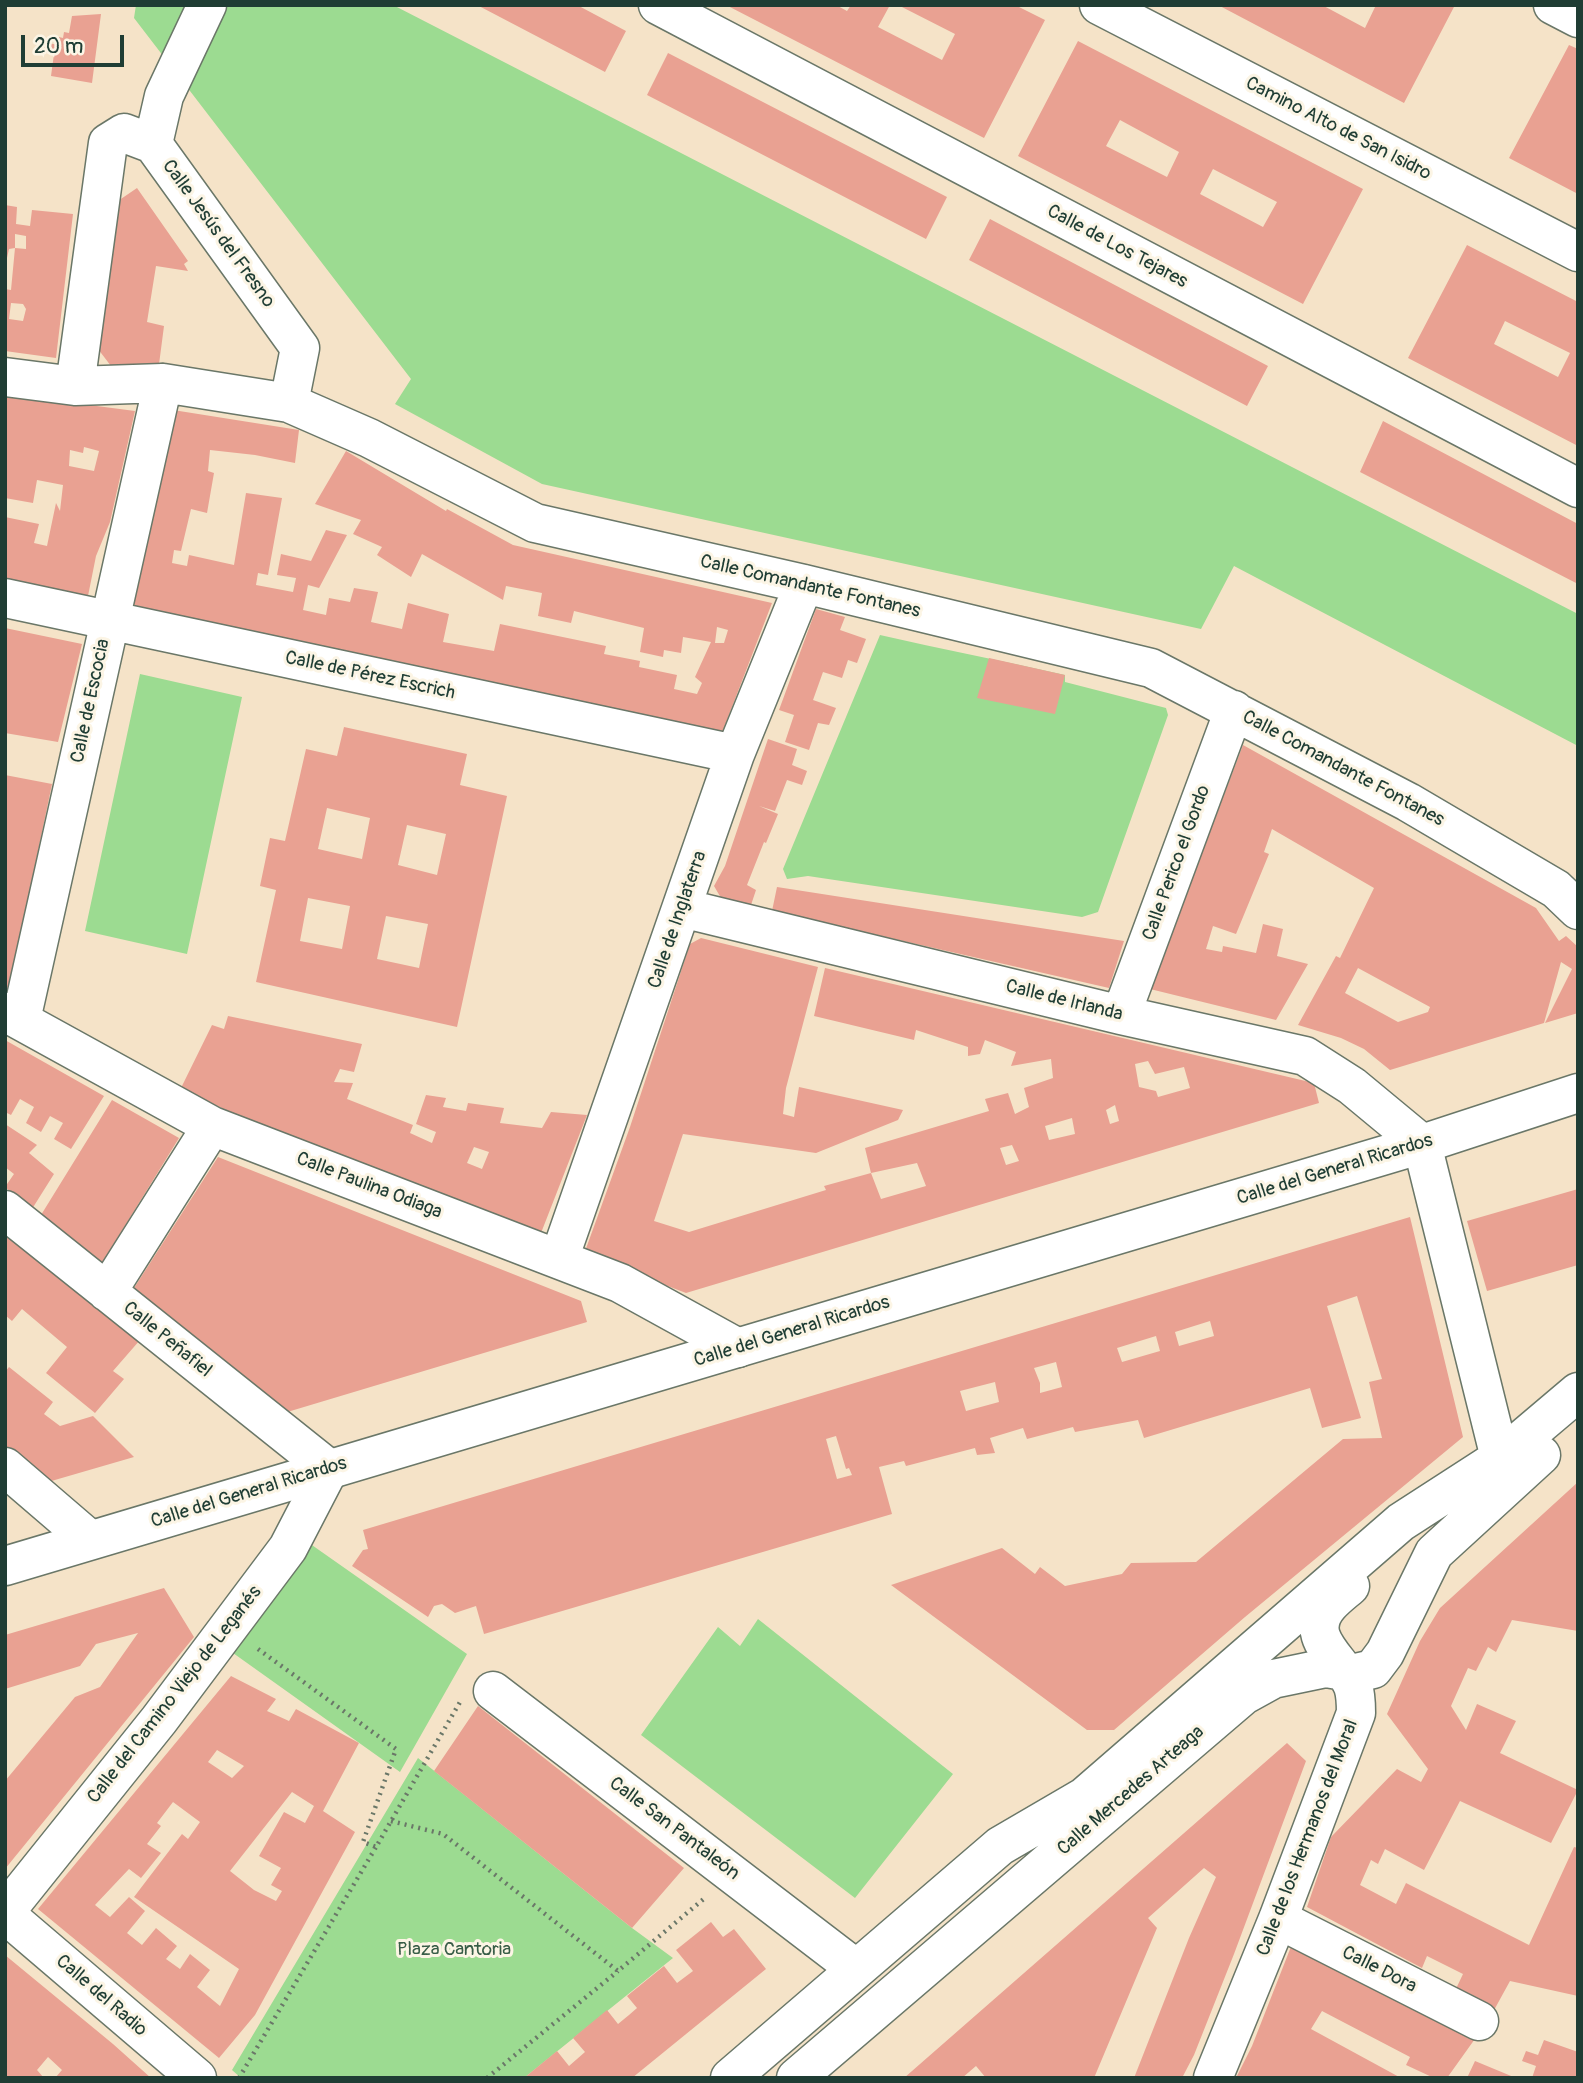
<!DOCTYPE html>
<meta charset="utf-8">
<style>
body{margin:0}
#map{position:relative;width:1583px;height:2083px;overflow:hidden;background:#f5e3c8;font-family:Pangolin,sans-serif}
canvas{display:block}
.frame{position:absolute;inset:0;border:7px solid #1f3d34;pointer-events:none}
.scale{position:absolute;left:21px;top:35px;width:103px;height:32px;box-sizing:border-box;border:4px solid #1f3d34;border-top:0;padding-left:9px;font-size:21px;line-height:24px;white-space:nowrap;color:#1f3d34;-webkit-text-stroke:5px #fcf5e5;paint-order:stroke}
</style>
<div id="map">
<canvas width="1583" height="2083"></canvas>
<div class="frame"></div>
<div class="scale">20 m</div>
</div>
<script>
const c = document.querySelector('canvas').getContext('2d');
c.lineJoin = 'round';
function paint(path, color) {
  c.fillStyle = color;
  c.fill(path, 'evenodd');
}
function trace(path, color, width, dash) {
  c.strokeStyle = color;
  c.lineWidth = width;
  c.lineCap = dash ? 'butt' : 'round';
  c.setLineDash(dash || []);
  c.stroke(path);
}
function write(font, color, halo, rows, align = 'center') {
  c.font = font + ' Pangolin,sans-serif';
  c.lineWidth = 6;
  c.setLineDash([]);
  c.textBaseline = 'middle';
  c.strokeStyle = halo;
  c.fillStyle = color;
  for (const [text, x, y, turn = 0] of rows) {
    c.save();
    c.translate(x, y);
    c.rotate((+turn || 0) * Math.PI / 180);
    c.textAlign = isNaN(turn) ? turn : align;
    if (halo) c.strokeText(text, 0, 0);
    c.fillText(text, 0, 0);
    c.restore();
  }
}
const green = new Path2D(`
 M 136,5 L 393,5 L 1578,614 L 1578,746 L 1234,566 L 1201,629 L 542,484 L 395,404 L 411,379 L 134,18 Z
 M 880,635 C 941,649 1003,661 1065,675 L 1065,682 L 1166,708 L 1168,715 L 1098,912 L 1082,917 L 808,876 L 787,879 L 783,869 Z
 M 140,674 L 242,697 L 187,954 L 85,931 Z
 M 309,1543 L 467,1654 L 400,1772 L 226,1648 Z
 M 758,1619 L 953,1774 L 855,1898 L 641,1735 L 718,1627 L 740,1646 Z
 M 418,1758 L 632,1928 L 673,1958 L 524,2078 L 241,2078 L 232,2070 Z`);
const building = new Path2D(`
 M 477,5 L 577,5 L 626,31 L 605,72 Z
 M 726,5 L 836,5 L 847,11 L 851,5 L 890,5 L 878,27 L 942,60 L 955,34 L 898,5 L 1015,5 L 1045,20 L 984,138 Z
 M 1218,5 L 1322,5 L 1365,28 L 1376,5 L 1455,5 L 1404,103 Z
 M 101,14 L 92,83 L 51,76 L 54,54 L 42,52 L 44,42 L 58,45 L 59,37 L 63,38 L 64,32 L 69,33 L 72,16 Z
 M 1078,41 L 1363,189 L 1303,304 L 1018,156 ZM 1120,120 L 1179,152 L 1167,177 L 1106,146 ZM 1213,169 L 1277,202 L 1263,227 L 1200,194 Z
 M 1569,45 L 1578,49 L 1578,194 L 1509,158 Z
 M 668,53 L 947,197 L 926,239 L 647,95 Z
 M 137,188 L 188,261 L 184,264 L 188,271 L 156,266 L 147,322 L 164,326 L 158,372 L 111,366 L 98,349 L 115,203 Z
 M 5,205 L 17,207 L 16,224 L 30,226 L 32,210 L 73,214 L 56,358 L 5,351 L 5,289 L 11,290 L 15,248 L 26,249 L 26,236 L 15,234 L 15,248 L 9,249 L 5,267 ZM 11,303 L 23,304 L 26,309 L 23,321 L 9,319 Z
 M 990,219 L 1268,366 L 1247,406 L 969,260 Z
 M 1467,245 L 1578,302 L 1578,446 L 1408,358 ZM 1505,321 L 1570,353 L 1558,377 L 1494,344 Z
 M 5,394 L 135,411 L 110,522 L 96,556 L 87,601 L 5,583 L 5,517 L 39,524 L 34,543 L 47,546 L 56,503 L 60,511 L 63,485 L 37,480 L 33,503 L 5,498 ZM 84,447 L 99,451 L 94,471 L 69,466 L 70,450 L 83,453 Z
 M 173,410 L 299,430 L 295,463 L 255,455 L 210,450 L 208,471 L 214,473 L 207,513 L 191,509 L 181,551 L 174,550 L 172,563 L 187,566 L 189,555 L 234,565 L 246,493 L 282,498 L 268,575 L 258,573 L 256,585 L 293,592 L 296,578 L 277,575 L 281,554 L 311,561 L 326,530 L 347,535 L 319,588 L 308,585 L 303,610 L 326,615 L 329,598 L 350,602 L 354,588 L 378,592 L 371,622 L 402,629 L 408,603 L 449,614 L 443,642 L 494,651 L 500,624 L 606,646 L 604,654 L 640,661 L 639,667 L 677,675 L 674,689 L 697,694 L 702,683 L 695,677 L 711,642 L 683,637 L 681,653 L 664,650 L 663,657 L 640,652 L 644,628 L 574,611 L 571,623 L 538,616 L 542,593 L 506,586 L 503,600 L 422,554 L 411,577 L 377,555 L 382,547 L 353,534 L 361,520 L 315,504 L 346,451 L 446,511 L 447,509 L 513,545 L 772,603 L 722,733 L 129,605 ZM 717,627 L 728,630 L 724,643 L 715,643 Z
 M 1383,421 L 1578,524 L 1578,584 L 1360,472 Z
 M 816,609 L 845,617 L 840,630 L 866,639 L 857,663 L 848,660 L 842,678 L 823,672 L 813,700 L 836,708 L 829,725 L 818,723 L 809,750 L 785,742 L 794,715 L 779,710 Z
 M 5,628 L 82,644 L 58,742 L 5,733 Z
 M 989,658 L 1065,675 L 1055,714 L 977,698 Z
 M 344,727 L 467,754 L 460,785 L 507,796 L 457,1027 L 256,982 L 276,890 L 260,886 L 270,838 L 285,841 L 306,749 L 337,756 ZM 327,808 L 370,818 L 362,859 L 318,849 ZM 407,825 L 446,834 L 437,875 L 398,865 ZM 308,898 L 350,906 L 342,949 L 300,941 ZM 386,916 L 428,924 L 419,968 L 377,959 Z
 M 768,739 L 797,749 L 792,765 L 807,771 L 802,785 L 787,780 L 775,811 L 759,806 L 778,814 L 766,843 L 764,842 L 747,885 L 756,890 L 751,905 L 721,898 L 714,886 L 725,866 Z
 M 1243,745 L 1536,908 L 1559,941 L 1566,936 L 1578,947 L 1578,1013 L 1545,1023 L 1572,969 L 1561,962 L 1544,1023 L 1390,1070 L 1364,1049 L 1341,1038 L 1298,1025 L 1336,956 L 1340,958 L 1374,888 L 1272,829 L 1264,852 L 1269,854 L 1236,934 L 1213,926 L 1206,949 L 1222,952 L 1223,946 L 1256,953 L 1263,924 L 1283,929 L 1277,956 L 1308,964 L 1276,1020 L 1150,989 ZM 1358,968 L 1430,1007 L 1428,1012 L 1398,1022 L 1345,993 Z
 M 5,775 L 52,784 L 8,995 L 5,996 Z
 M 777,887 L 1124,941 L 1109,988 L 772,911 Z
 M 701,938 L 818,967 L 786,1088 L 783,1114 L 794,1117 L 799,1087 L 903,1110 L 898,1120 L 816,1153 L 683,1134 L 654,1221 L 689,1232 L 826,1190 L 824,1186 L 871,1173 L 865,1148 L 989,1111 L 985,1099 L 1008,1093 L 1015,1114 L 1029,1107 L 1024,1088 L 1053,1078 L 1051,1059 L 1011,1066 L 1016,1052 L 985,1040 L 980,1054 L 968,1056 L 968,1047 L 916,1030 L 914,1040 L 814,1016 L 825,968 L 1314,1083 L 1319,1103 L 686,1293 L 584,1254 L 630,1127 L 690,944 ZM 1148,1061 L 1155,1074 L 1184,1067 L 1190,1088 L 1158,1097 L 1156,1091 L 1139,1087 L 1135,1064 ZM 1115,1105 L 1119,1121 L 1110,1124 L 1106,1110 ZM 1072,1118 L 1075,1134 L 1049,1140 L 1045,1126 ZM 1012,1145 L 1019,1161 L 1006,1165 L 1000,1148 ZM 917,1163 L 926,1186 L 881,1199 L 871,1173 Z
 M 228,1016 L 362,1044 L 354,1072 L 340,1069 L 334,1082 L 353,1083 L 347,1099 L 413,1125 L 410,1133 L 432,1143 L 436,1132 L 416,1124 L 426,1095 L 446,1098 L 443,1107 L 466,1111 L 468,1103 L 504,1108 L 500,1123 L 542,1128 L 551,1112 L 587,1115 L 541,1233 L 273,1133 L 181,1088 L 212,1025 L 224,1029 ZM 474,1147 L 489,1152 L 482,1169 L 467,1163 Z
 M 5,1040 L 104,1096 L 71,1149 L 54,1139 L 63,1123 L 50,1116 L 41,1132 L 26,1123 L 34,1107 L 20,1099 L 11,1115 L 5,1112 Z
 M 112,1100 L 179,1138 L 102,1263 L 41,1215 Z
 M 5,1124 L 37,1145 L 29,1153 L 54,1174 L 32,1209 L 5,1187 L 14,1174 L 5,1167 Z
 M 218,1157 L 581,1301 L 587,1322 L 284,1413 L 134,1288 Z
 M 1578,1189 L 1578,1265 L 1487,1291 L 1467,1221 Z
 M 1410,1217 L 1463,1437 L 1245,1617 L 1114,1730 L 1087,1730 L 891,1585 L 1002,1548 L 1035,1574 L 1040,1567 L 1065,1586 L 1122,1574 L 1131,1563 L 1196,1562 L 1343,1439 L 1382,1438 L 1369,1382 L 1382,1379 L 1357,1296 L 1327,1306 L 1361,1418 L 1322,1428 L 1310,1388 L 1144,1438 L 1138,1420 L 1075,1432 L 1073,1427 L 1027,1439 L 1023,1428 L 990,1438 L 995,1453 L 977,1455 L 975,1448 L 906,1466 L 904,1461 L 879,1467 L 892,1514 L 484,1634 L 476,1606 L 455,1613 L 442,1604 L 434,1606 L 428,1617 L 352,1566 L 363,1550 L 368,1549 L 363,1530 ZM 1210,1321 L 1214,1336 L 1179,1346 L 1175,1332 ZM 1156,1336 L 1160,1351 L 1122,1362 L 1117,1348 ZM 1056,1362 L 1062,1387 L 1040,1393 L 1040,1383 L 1034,1368 ZM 995,1382 L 999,1402 L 966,1411 L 960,1391 ZM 836,1436 L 846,1469 L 849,1468 L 852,1475 L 837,1479 L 826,1439 Z
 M 5,1230 L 140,1340 L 113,1371 L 124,1379 L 95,1413 L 46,1373 L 67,1347 L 22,1309 L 12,1321 L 5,1315 Z
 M 9,1367 L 53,1402 L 44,1414 L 60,1426 L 93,1416 L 134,1457 L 48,1482 L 5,1448 L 5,1372 Z
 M 1578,1482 L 1578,1631 L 1512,1620 L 1496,1652 L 1488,1647 L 1476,1671 L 1468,1668 L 1451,1706 L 1466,1730 L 1477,1704 L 1516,1721 L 1500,1753 L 1578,1790 L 1551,1843 L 1460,1801 L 1424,1870 L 1385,1849 L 1378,1864 L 1371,1860 L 1360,1885 L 1396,1904 L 1406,1883 L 1529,1945 L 1574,1847 L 1578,1848 L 1578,1996 L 1510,1981 L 1493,2012 L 1454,1993 L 1463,1974 L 1427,1956 L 1422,1968 L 1307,1907 L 1331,1837 L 1397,1769 L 1421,1782 L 1428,1769 L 1387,1714 L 1420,1641 L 1440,1608 Z
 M 164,1588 L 194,1637 L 5,1869 L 5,1781 L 75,1697 L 100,1687 L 138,1633 L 96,1644 L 80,1666 L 5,1689 L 5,1635 Z
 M 231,1676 L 276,1699 L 267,1711 L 289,1721 L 296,1709 L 359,1743 L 323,1811 L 355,1832 L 255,2015 L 219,2058 L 38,1909 ZM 217,1750 L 244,1766 L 232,1778 L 208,1762 ZM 292,1792 L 314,1806 L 305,1823 L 284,1812 L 259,1856 L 281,1868 L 271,1885 L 282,1891 L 276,1901 L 254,1890 L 230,1871 ZM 173,1802 L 200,1822 L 188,1839 L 182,1834 L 134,1897 L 239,1969 L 220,2006 L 197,1987 L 210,1970 L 190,1954 L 180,1969 L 166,1959 L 177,1946 L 156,1928 L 142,1945 L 127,1933 L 145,1911 L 129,1897 L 110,1917 L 95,1905 L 129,1869 L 141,1878 L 161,1853 L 147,1844 L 161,1826 L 157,1823 Z
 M 478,1706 L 684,1868 L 632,1928 L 434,1771 Z
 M 1287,1743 L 1306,1761 L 1234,1954 L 1194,2055 L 1182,2078 L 1134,2078 L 1189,1938 L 1216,1877 L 1204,1868 L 1148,1918 L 1157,1928 L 1094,2078 L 986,2078 L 976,2066 L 962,2078 L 904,2078 Z
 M 711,1922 L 723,1937 L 734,1929 L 766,1969 L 632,2078 L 524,2078 L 557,2051 L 569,2066 L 585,2052 L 573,2038 L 607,2010 L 618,2024 L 629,2015 L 637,2008 L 627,1996 L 664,1966 L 677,1983 L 693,1971 L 676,1950 Z
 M 1294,1939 L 1477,2036 L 1447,2078 L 1434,2078 L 1406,2065 L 1410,2057 L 1322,2011 L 1311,2029 L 1401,2078 L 1236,2078 L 1252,2046 Z
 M 5,1955 L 113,2044 L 151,2078 L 55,2078 L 62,2070 L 48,2057 L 37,2070 L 44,2078 L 5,2078 Z
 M 1544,2040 L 1578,2052 L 1578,2078 L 1532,2078 L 1536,2066 L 1522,2061 L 1526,2051 L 1538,2055 Z
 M 1475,2061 L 1516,2078 L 1467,2078 Z`);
const path = new Path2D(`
 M 258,1649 L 396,1749 L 363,1842 L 376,1847 L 460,1702
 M 391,1821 L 443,1834 L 618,1971 L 706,1897
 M 239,2078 L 376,1847
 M 487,2078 L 618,1971`);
const minor = new Path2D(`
 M 658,5 L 1578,488
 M 1099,5 L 1578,252
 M 1553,5 L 1578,18
 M 153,144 L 164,96 L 207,5
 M 5,377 L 75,386 L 163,383 L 289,403 L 369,438 L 535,523 L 804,584 L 1151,668 L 1408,802 L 1556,889 L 1578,910
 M 75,386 L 108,143 L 124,133 L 153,144 L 300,348 L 289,403
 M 5,598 L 735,754
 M 682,908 L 1121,1015 L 1305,1056 L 1352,1086 L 1422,1144 L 1500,1458
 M 5,1012 L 212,1126 L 620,1283 L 738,1348
 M 1121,1015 L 1234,710
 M 21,1020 L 163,383
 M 5,1210 L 329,1469 L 288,1548 L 159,1720 L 5,1912
 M 559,1259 L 735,754 L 804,584
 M 107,1292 L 212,1126
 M 5,1467 L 90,1540
 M 493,1691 L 855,1968
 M 5,1914 L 197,2078
 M 1278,1919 L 1479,2021
 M 730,2078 L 1000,1846 L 1084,1797 L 1401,1522 L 1500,1458 L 1578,1392
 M 796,2078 L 1244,1695 L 1273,1679 L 1326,1668 L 1356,1673 L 1373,1669 L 1385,1653 L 1434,1553 L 1541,1455
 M 1213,2078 L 1278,1919 L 1356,1713 C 1356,1704 1356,1695 1353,1686 C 1342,1659 1301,1637 1329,1605 C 1335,1598 1343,1592 1350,1586`);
const major = new Path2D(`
 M 5,1566 L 1422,1144 L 1578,1093`);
const streetNames = [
 ["Camino Alto de San Isidro",1338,129,27],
 ["Calle Jesús del Fresno",218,234,54],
 ["Calle de Los Tejares",1117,247,28],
 ["Calle Comandante Fontanes",810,587,13],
 ["Calle de Pérez Escrich",370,676,12],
 ["Calle de Escocia",91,701,-78],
 ["Calle Comandante Fontanes",1343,769,28],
 ["Calle Perico el Gordo",1177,863,-70],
 ["Calle de Inglaterra",678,920,-71],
 ["Calle de Irlanda",1064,1001,14],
 ["Calle del General Ricardos",1335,1170,-17],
 ["Calle Paulina Odiaga",369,1186,21],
 ["Calle del General Ricardos",792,1332,-17],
 ["Calle Peñafiel",167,1340,39],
 ["Calle del General Ricardos",249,1493,-17],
 ["Calle del Camino Viejo de Leganés",175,1695,-52],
 ["Calle Mercedes Arteaga",1131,1791,-41],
 ["Calle San Pantaleón",674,1829,37],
 ["Calle de los Hermanos del Moral",1308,1838,-69],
 ["Calle Dora",1379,1970,27],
 ["Calle del Radio",101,1996,41]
];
const parkNames = [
 ["Plaza Cantoria",454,1950]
];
paint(green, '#9cdb91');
paint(building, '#e9a192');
trace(minor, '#6a7768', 41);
trace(major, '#6a7768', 41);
trace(path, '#6a7768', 4.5, [2, 5]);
trace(minor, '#fff', 38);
trace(major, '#fff', 38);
write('19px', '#1f3d34', '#fcf5e5', streetNames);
write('19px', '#385d47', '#fcf5e5', parkNames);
</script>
